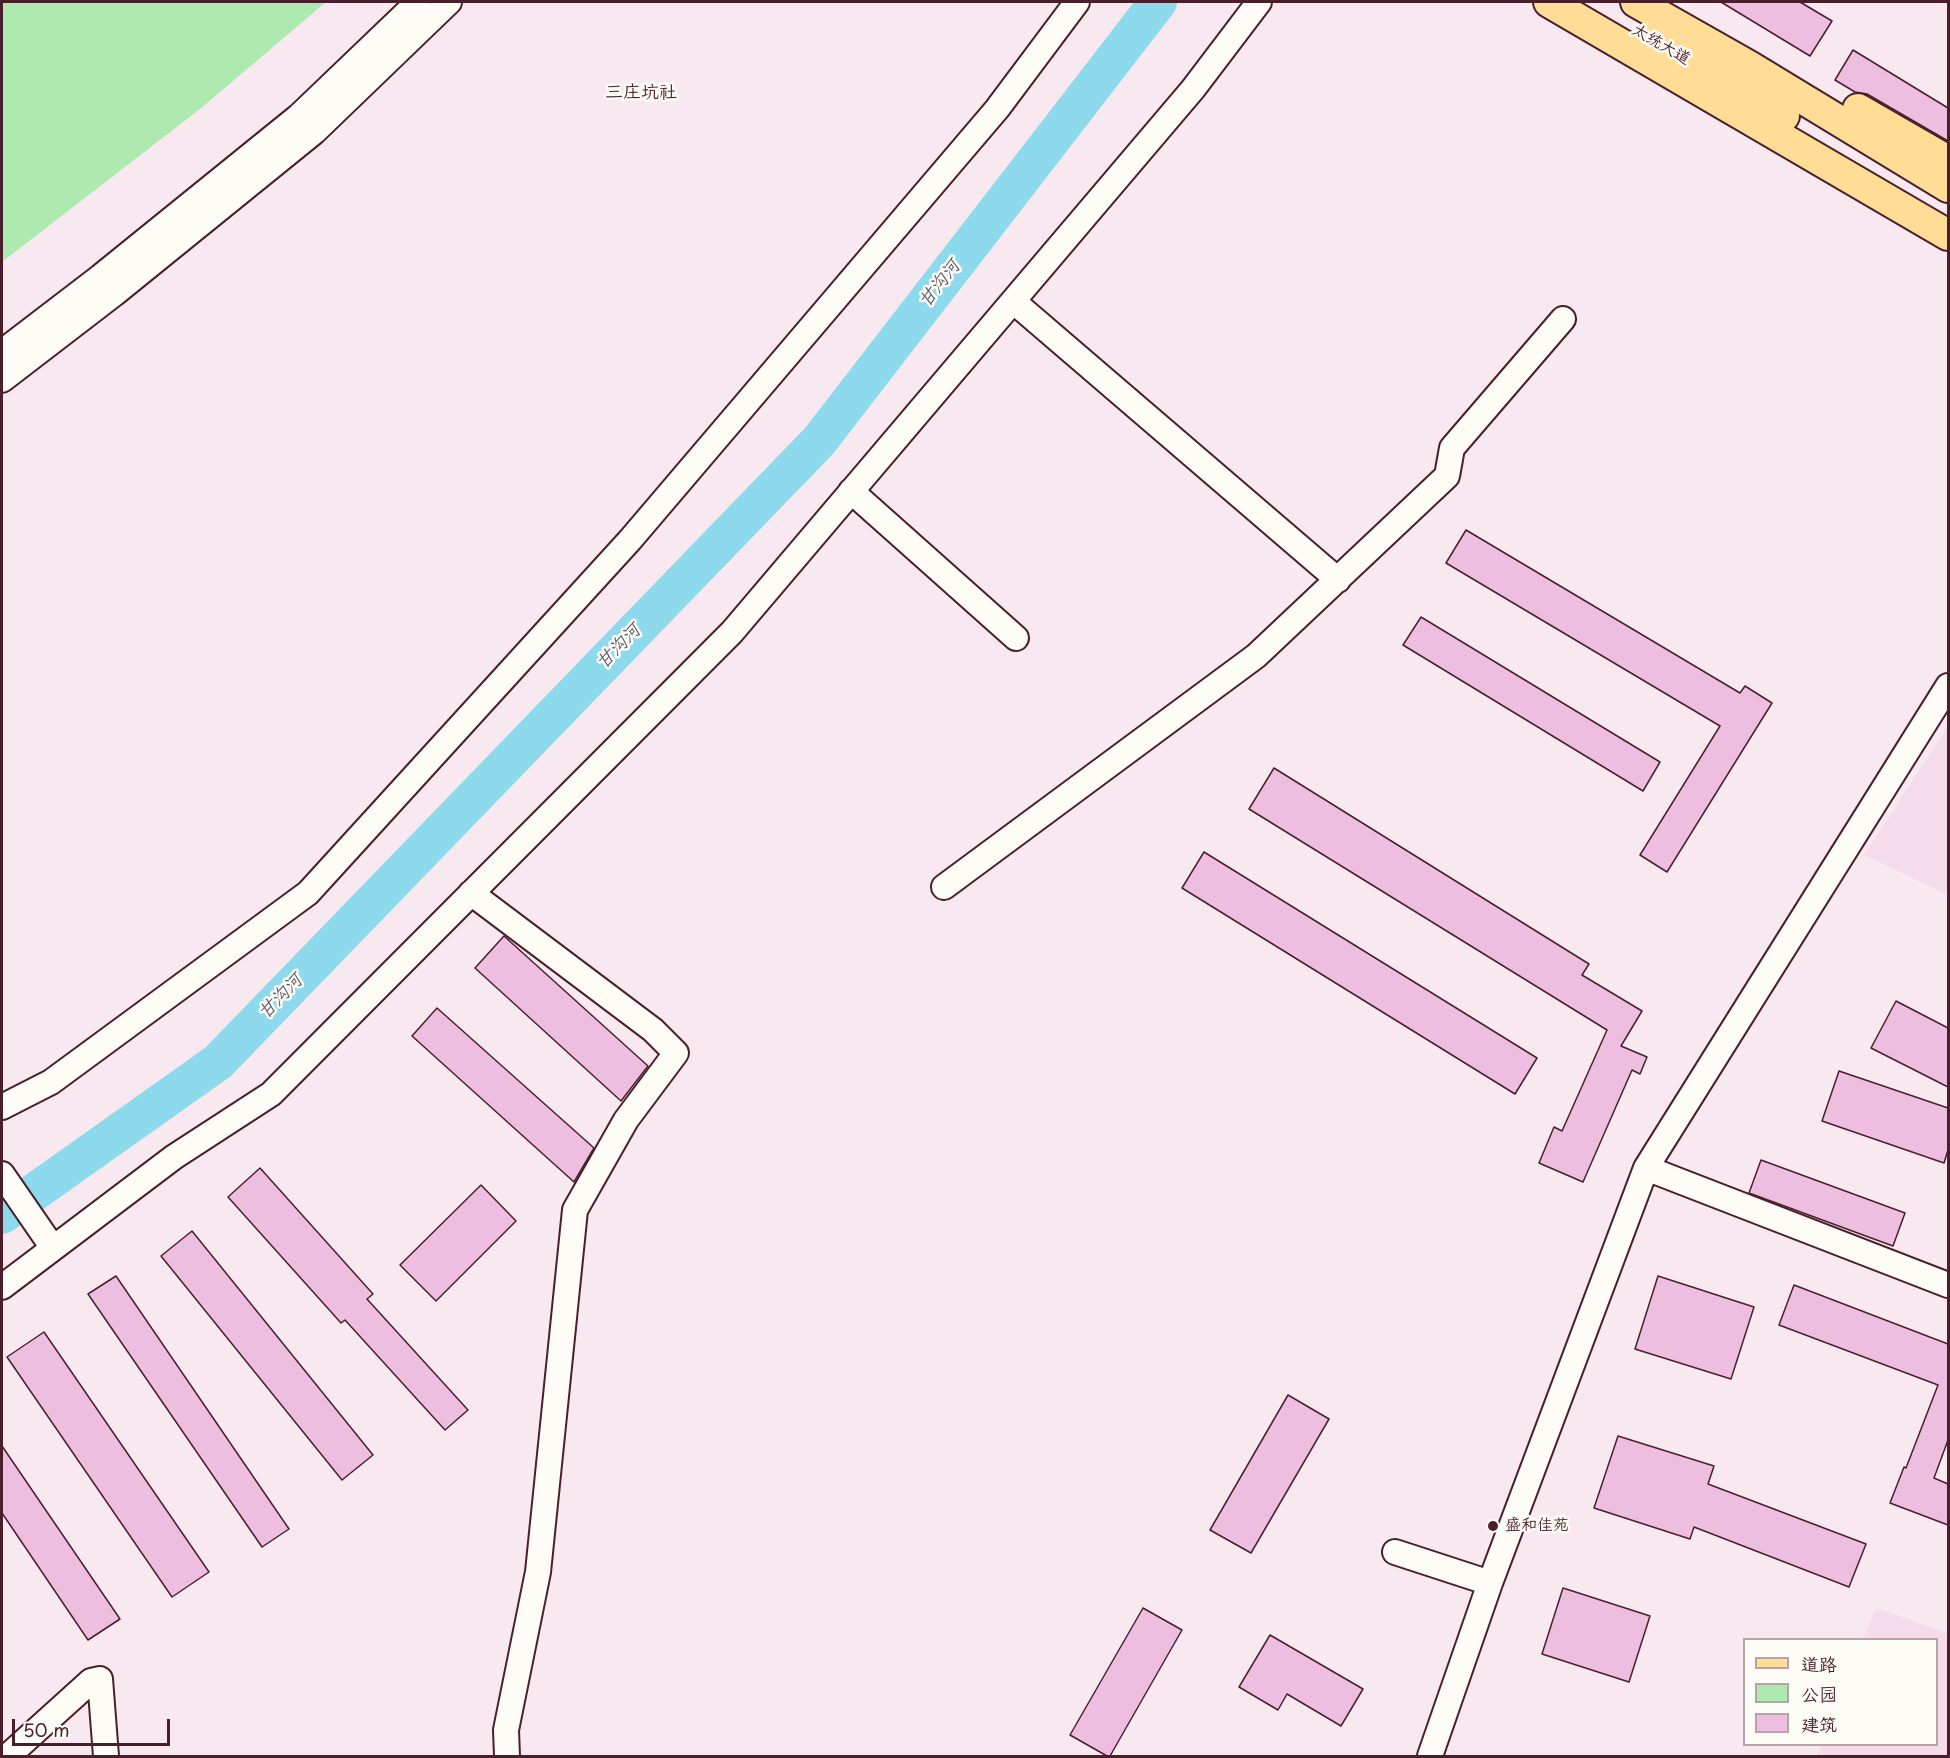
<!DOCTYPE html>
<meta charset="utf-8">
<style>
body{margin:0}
#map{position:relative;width:1950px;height:1758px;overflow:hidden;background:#f8e9f0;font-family:"Playpen Sans","LXGW WenKai TC",sans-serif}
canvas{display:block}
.frame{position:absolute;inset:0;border:3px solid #4a1f2b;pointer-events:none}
.legend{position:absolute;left:1743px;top:1638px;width:195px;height:108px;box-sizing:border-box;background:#fdfcf7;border:2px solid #b5a4a5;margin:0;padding:8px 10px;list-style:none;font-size:18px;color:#4a1f2b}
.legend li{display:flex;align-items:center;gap:12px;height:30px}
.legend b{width:30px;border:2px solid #b5a4a5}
.scale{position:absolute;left:12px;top:1719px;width:158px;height:27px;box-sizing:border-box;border:3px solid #4a1f2b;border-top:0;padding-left:8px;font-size:18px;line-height:21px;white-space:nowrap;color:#4a1f2b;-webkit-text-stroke:4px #fdfcf7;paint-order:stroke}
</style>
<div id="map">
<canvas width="1950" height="1758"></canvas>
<div class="frame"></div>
<ul class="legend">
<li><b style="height:8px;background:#ffdd96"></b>道路</li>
<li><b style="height:16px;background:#aeeaaf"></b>公园</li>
<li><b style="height:16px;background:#eebee0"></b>建筑</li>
</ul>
<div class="scale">50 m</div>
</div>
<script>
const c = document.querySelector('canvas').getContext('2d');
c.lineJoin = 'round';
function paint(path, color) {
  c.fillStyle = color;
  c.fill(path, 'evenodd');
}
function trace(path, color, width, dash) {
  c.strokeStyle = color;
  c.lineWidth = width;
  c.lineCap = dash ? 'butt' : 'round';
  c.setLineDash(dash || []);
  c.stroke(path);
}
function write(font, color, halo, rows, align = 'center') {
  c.font = font + ' "Playpen Sans","LXGW WenKai TC",sans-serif';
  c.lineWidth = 5;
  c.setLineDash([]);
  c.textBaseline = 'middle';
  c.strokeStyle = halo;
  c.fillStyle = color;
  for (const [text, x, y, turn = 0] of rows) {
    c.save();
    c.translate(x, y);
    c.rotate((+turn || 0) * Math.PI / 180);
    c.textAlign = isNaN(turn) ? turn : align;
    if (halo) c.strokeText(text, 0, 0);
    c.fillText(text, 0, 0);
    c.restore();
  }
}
const built = new Path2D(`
 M 1948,726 L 1948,895 L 1864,855 Z
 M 1876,1608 L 1948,1633 L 1948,1756 L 1816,1756 L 1821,1745 L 1936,1744 L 1936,1640 L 1863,1639 Z`);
const green = new Path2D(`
 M 2,2 L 326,2 L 200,109 L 2,262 Z`);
const river = new Path2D(`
 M 2,1215 L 218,1062 L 819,441 L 1158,2`);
const building = new Path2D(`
 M 1721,2 L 1800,2 L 1832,21 L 1810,56 Z
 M 1853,50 L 1948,108 L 1948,141 L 1867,94 L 1855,92 L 1835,80 Z
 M 1466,530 L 1740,693 L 1745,686 L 1772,703 L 1667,872 L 1640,855 L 1720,726 L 1446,563 Z
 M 1421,617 L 1660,762 L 1643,791 L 1403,645 Z
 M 1274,768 L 1589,964 L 1582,975 L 1642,1011 L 1621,1046 L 1647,1057 L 1640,1074 L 1632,1070 L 1583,1182 L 1539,1163 L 1554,1127 L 1562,1131 L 1607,1030 L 1249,809 Z
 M 1204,852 L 1537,1058 L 1515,1094 L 1182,888 Z
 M 504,936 L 648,1066 L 621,1101 L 475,968 Z
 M 1896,1001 L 1948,1028 L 1948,1087 L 1871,1048 Z
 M 437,1008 L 594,1148 L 574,1182 L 412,1036 Z
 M 1839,1071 L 1948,1108 L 1948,1150 L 1944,1163 L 1822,1121 Z
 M 1761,1160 L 1905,1213 L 1893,1246 L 1749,1193 Z
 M 260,1168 L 373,1294 L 367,1299 L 468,1410 L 445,1430 L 345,1320 L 341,1323 L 228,1197 Z
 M 481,1185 L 516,1221 L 436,1301 L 400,1265 Z
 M 192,1231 L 373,1455 L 342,1480 L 161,1256 Z
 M 116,1276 L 289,1529 L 262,1547 L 88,1294 Z
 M 1658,1276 L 1754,1307 L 1731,1379 L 1635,1349 Z
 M 1794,1285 L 1948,1344 L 1948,1440 L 1934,1478 L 1948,1484 L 1948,1525 L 1890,1503 L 1904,1467 L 1906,1468 L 1938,1385 L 1779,1325 Z
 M 44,1332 L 209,1572 L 172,1597 L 7,1357 Z
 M 1288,1395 L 1329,1419 L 1251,1553 L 1210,1530 Z
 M 1618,1436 L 1714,1466 L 1708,1484 L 1866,1544 L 1849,1587 L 1694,1527 L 1690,1539 L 1594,1508 Z
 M 2,1446 L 120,1619 L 88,1640 L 2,1513 Z
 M 1563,1588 L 1650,1616 L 1629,1682 L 1542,1654 Z
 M 1143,1608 L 1182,1630 L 1110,1756 L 1107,1756 L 1070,1735 Z
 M 1270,1635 L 1363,1689 L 1341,1726 L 1287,1694 L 1278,1710 L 1239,1687 Z`);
const minor = new Path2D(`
 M 1013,301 L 1338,580
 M 2,352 L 100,277 L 299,116 L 418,2
 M 2,380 L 114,294 L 314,132 L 449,2
 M 851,491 L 1016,638
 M 944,887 L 1256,656 L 1447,476 L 1452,448 L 1563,319
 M 471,893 L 653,1030 L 676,1053 L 626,1120 L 575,1210 L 538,1572 L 506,1730 L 507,1756
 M 2,1107 L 51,1082 L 308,893 L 630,540 L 997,109 L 1077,2
 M 1646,1168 L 1948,1285
 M 2,1174 L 53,1248
 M 2,1287 L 174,1157 L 271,1094 L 732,632 L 1193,89 L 1259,2
 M 1395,1552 L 1490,1583
 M 8,1756 L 91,1681 L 100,1679 L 106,1756
 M 1430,1756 L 1490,1583 L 1646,1168 L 1948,686`);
const major = new Path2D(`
 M 1549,2 L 1948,235
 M 1636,2 L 1749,66 L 1948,187
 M 1652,39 L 1784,116
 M 1858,109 L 1948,161`);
const markers = [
 [1493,1526,6,"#4a1f2b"]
];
const streetNames = [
 ["太统大道",1661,45,30]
];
const poiNames = [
 ["盛和佳苑",1505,1526]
];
const neighbourhoodNames = [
 ["三庄坑社",641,93]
];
const waterNames = [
 ["甘沟河",940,284,-52],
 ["甘沟河",619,647,-46],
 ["甘沟河",281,997,-46]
];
paint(built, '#f5dceb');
paint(green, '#aeeaaf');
trace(river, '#8ddaed', 38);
paint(building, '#eebee0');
trace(building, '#4a1f2b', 1.5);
trace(minor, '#4a1f2b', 28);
trace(major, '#4a1f2b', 34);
trace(minor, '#fdfcf7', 24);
trace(major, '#ffdd96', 30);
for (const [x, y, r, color] of markers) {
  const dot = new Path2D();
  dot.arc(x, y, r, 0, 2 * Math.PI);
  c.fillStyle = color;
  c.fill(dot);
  trace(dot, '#fdfcf7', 2);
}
write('16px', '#4a1f2b', '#fdfcf7', streetNames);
write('16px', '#4a1f2b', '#fdfcf7', poiNames, 'left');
write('18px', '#4a1f2b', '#fdfcf7', neighbourhoodNames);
write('italic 18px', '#5e5765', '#fdfcf7', waterNames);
</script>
